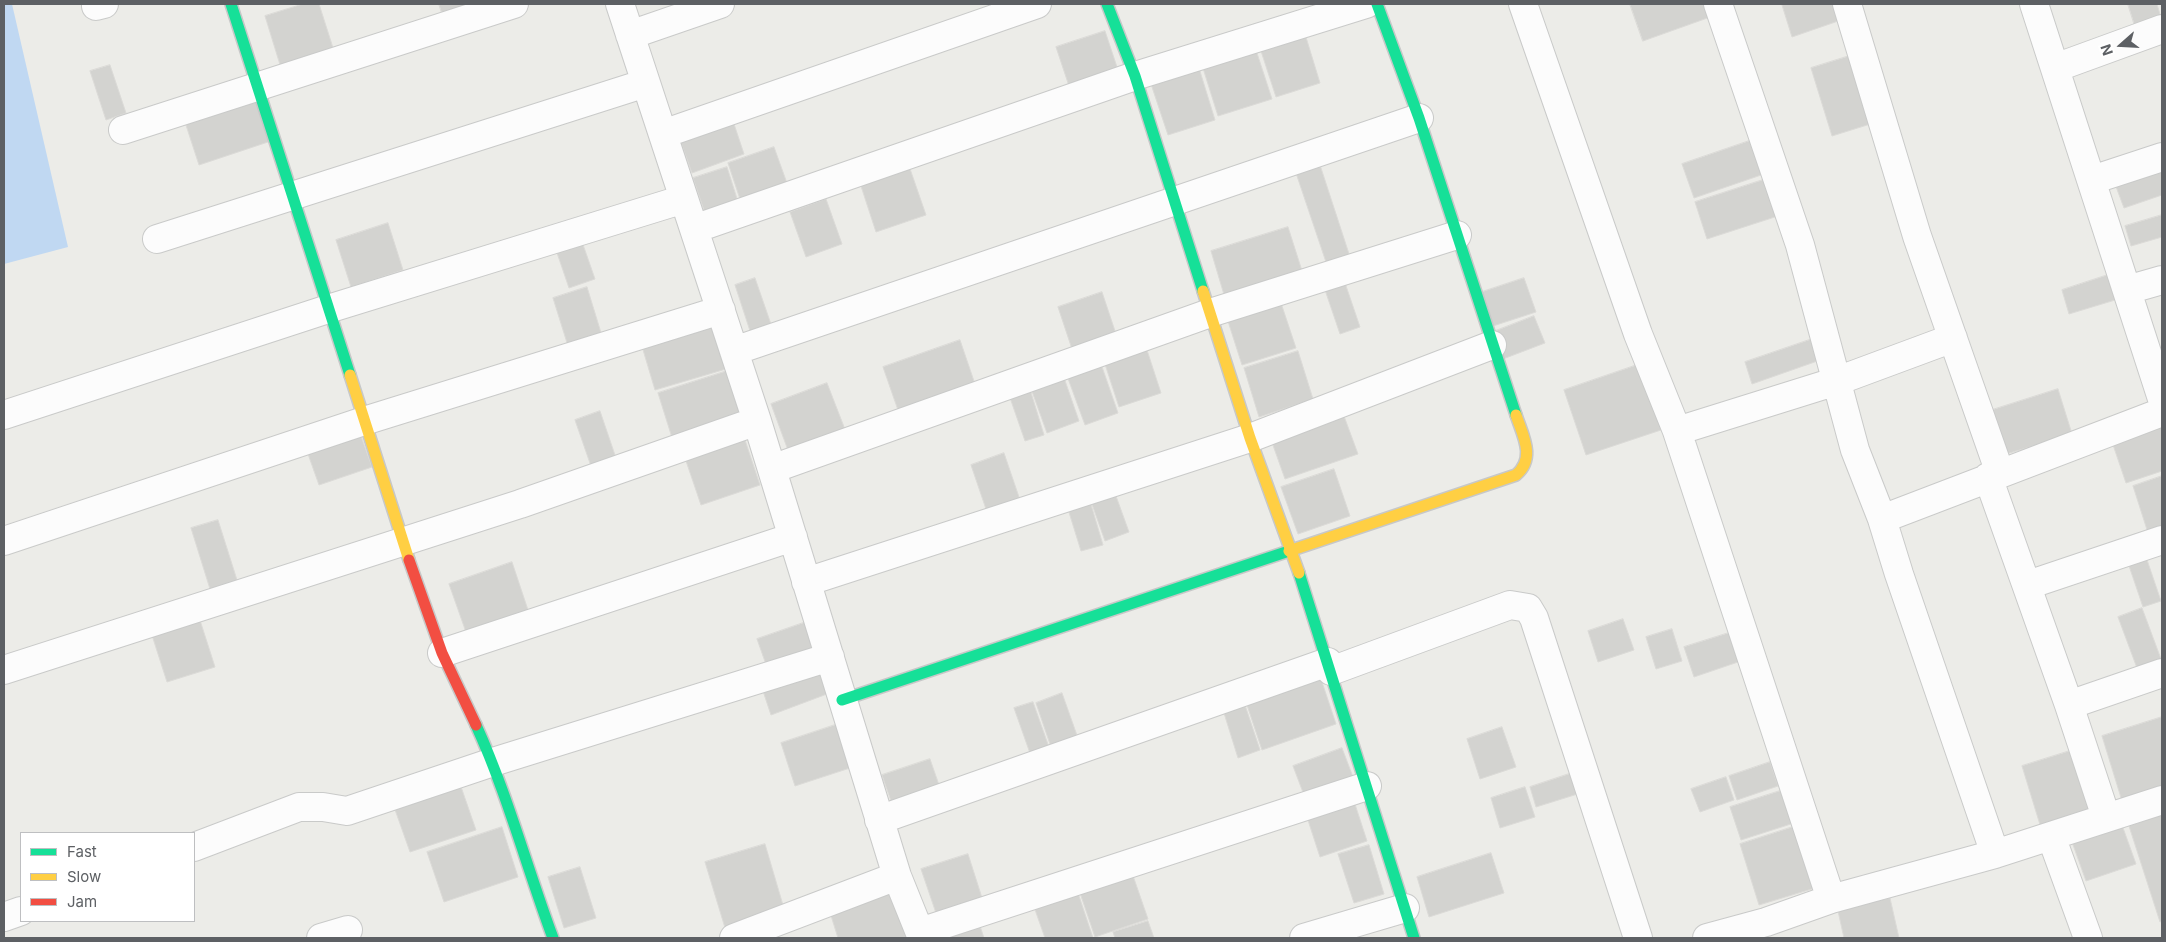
<!DOCTYPE html>
<style>
body{margin:0}
#map{position:relative;width:2166px;height:942px;overflow:hidden;background:#ecece8;font-family:Inter,sans-serif}
canvas{display:block}
.frame{position:absolute;inset:0;border:5px solid #5d6064;pointer-events:none}
.legend{position:absolute;left:20px;top:832px;width:175px;height:90px;box-sizing:border-box;background:#fff;border:1px solid #bebfc1;margin:0;padding:6px 9px;list-style:none;font-size:15px;color:#5d6064}
.legend li{display:flex;align-items:center;gap:10px;height:25px}
.legend b{width:25px;border:1px solid #bebfc1}
.north{position:absolute;left:2096px;top:20px;width:50px;height:50px;-webkit-text-stroke:4px #fff;paint-order:stroke;rotate:251deg;font-size:14px;font-weight:700;line-height:20px;text-align:center;color:#5d6064}
.north::after{content:'';display:block;margin:auto;width:18px;height:22px;background:#5d6064;clip-path:polygon(50% 0,100% 100%,50% 72%,0 100%)}
</style>
<div id="map">
<canvas width="2166" height="942"></canvas>
<div class="frame"></div>
<ul class="legend">
<li><b style="height:6px;background:#16e098"></b>Fast</li>
<li><b style="height:6px;background:#ffcf43"></b>Slow</li>
<li><b style="height:6px;background:#f24e42"></b>Jam</li>
</ul>
<div class="north">N</div>
</div>
<script>
const c = document.querySelector('canvas').getContext('2d');
c.lineJoin = 'round';
function paint(path, color) {
  c.fillStyle = color;
  c.fill(path, 'evenodd');
}
function trace(path, color, width, dash) {
  c.strokeStyle = color;
  c.lineWidth = width;
  c.lineCap = dash ? 'butt' : 'round';
  c.setLineDash(dash || []);
  c.stroke(path);
}
const water = new Path2D(`
 M 4,4 L 12,4 L 68,247 L 4,264 Z`);
const building = new Path2D(`
 M 303,4 L 319,4 L 334,51 L 281,68 L 265,16 Z
 M 439,4 L 468,4 L 442,13 Z
 M 1630,4 L 1709,4 L 1713,16 L 1643,41 Z
 M 1787,4 L 1839,4 L 1844,19 L 1792,37 L 1782,5 Z
 M 2128,4 L 2157,4 L 2161,18 L 2135,26 Z
 M 1105,31 L 1118,70 L 1069,86 L 1056,47 Z
 M 1305,34 L 1320,83 L 1276,97 L 1260,48 Z
 M 1255,47 L 1272,99 L 1218,116 L 1202,65 Z
 M 1859,53 L 1880,121 L 1832,136 L 1811,68 Z
 M 110,65 L 126,113 L 106,120 L 90,71 Z
 M 1199,68 L 1215,120 L 1168,135 L 1151,84 Z
 M 256,95 L 271,141 L 199,165 L 184,119 Z
 M 732,118 L 744,154 L 692,173 L 679,137 Z
 M 1755,139 L 1767,173 L 1694,198 L 1682,164 Z
 M 774,147 L 788,186 L 741,202 L 728,163 Z
 M 908,163 L 926,215 L 876,232 L 859,180 Z
 M 1320,165 L 1351,260 L 1328,268 L 1296,173 Z
 M 727,167 L 739,205 L 706,216 L 693,178 Z
 M 2162,169 L 2162,195 L 2124,208 L 2115,184 Z
 M 1769,178 L 1781,215 L 1707,239 L 1695,202 Z
 M 826,199 L 842,244 L 806,257 L 790,212 Z
 M 2162,215 L 2162,237 L 2131,246 L 2125,226 Z
 M 388,223 L 403,270 L 351,287 L 336,240 Z
 M 1288,227 L 1303,274 L 1225,298 L 1211,251 Z
 M 580,236 L 595,279 L 569,288 L 554,244 Z
 M 2117,272 L 2125,297 L 2069,314 L 2062,290 Z
 M 1343,277 L 1360,327 L 1340,334 L 1323,284 Z
 M 755,278 L 773,330 L 752,337 L 735,285 Z
 M 1524,278 L 1536,312 L 1493,326 L 1482,292 Z
 M 587,287 L 602,336 L 568,346 L 553,298 Z
 M 1102,292 L 1117,337 L 1073,352 L 1058,307 Z
 M 1279,297 L 1296,348 L 1242,365 L 1226,315 Z
 M 1534,316 L 1545,343 L 1503,359 L 1493,332 Z
 M 712,322 L 726,369 L 655,390 L 641,343 Z
 M 1818,337 L 1826,358 L 1752,384 L 1745,362 Z
 M 960,340 L 976,387 L 899,413 L 883,367 Z
 M 1145,344 L 1161,393 L 1119,407 L 1103,358 Z
 M 1298,351 L 1313,399 L 1259,417 L 1244,368 Z
 M 1100,361 L 1118,413 L 1085,425 L 1066,373 Z
 M 1640,364 L 1661,430 L 1586,455 L 1564,390 Z
 M 727,371 L 743,422 L 674,444 L 658,393 Z
 M 1062,372 L 1079,421 L 1047,433 L 1029,383 Z
 M 827,383 L 846,432 L 789,453 L 771,404 Z
 M 1029,386 L 1044,435 L 1025,441 L 1008,392 Z
 M 2058,389 L 2072,434 L 2003,455 L 1989,411 Z
 M 1341,408 L 1358,454 L 1285,479 L 1269,434 Z
 M 600,411 L 617,461 L 592,469 L 575,420 Z
 M 2162,420 L 2162,471 L 2126,483 L 2110,436 Z
 M 743,434 L 760,485 L 701,505 L 684,455 Z
 M 361,436 L 372,467 L 319,485 L 308,454 Z
 M 1004,453 L 1020,500 L 987,512 L 971,465 Z
 M 1334,469 L 1350,516 L 1298,534 L 1281,487 Z
 M 2162,476 L 2162,532 L 2149,536 L 2133,486 Z
 M 1112,485 L 1129,532 L 1105,541 L 1088,493 Z
 M 1090,501 L 1103,545 L 1081,551 L 1068,509 Z
 M 218,520 L 237,580 L 210,589 L 191,528 Z
 M 2144,551 L 2161,601 L 2143,607 L 2126,557 Z
 M 512,562 L 529,613 L 467,635 L 449,584 Z
 M 2142,608 L 2161,659 L 2137,668 L 2118,617 Z
 M 198,614 L 215,667 L 167,682 L 150,629 Z
 M 1623,619 L 1634,650 L 1598,662 L 1588,631 Z
 M 809,621 L 820,653 L 768,670 L 757,639 Z
 M 1672,629 L 1682,661 L 1656,669 L 1646,637 Z
 M 1732,632 L 1741,661 L 1694,677 L 1684,647 Z
 M 819,670 L 827,694 L 771,715 L 763,691 Z
 M 1319,673 L 1336,724 L 1262,750 L 1245,699 Z
 M 1062,693 L 1079,741 L 1052,750 L 1036,703 Z
 M 1033,702 L 1050,750 L 1031,756 L 1014,708 Z
 M 1245,705 L 1260,750 L 1238,758 L 1224,713 Z
 M 2162,717 L 2162,788 L 2122,801 L 2102,736 Z
 M 838,724 L 853,767 L 795,786 L 781,743 Z
 M 1502,727 L 1516,767 L 1480,779 L 1467,739 Z
 M 1342,748 L 1353,777 L 1304,795 L 1293,766 Z
 M 2073,750 L 2091,812 L 2041,828 L 2022,766 Z
 M 930,759 L 939,785 L 891,801 L 882,775 Z
 M 1770,762 L 1778,786 L 1737,800 L 1729,776 Z
 M 1578,771 L 1584,792 L 1536,807 L 1530,787 Z
 M 1726,777 L 1734,800 L 1700,812 L 1691,789 Z
 M 459,781 L 476,830 L 410,852 L 393,804 Z
 M 1525,787 L 1535,817 L 1500,828 L 1491,798 Z
 M 1783,790 L 1794,823 L 1741,840 L 1730,807 Z
 M 1352,795 L 1367,841 L 1320,857 L 1305,811 Z
 M 2162,815 L 2162,921 L 2160,922 L 2129,826 Z
 M 2122,825 L 2136,864 L 2086,881 L 2072,842 Z
 M 1796,826 L 1815,888 L 1759,905 L 1740,844 Z
 M 502,827 L 518,877 L 444,902 L 427,852 Z
 M 765,844 L 785,912 L 726,931 L 705,862 Z
 M 1369,845 L 1384,894 L 1354,903 L 1338,854 Z
 M 1491,853 L 1504,893 L 1429,917 L 1417,877 Z
 M 968,854 L 983,901 L 937,916 L 921,869 Z
 M 580,867 L 596,918 L 564,928 L 548,877 Z
 M 1131,870 L 1148,919 L 1095,937 L 1078,887 Z
 M 893,885 L 910,938 L 838,938 L 828,906 Z
 M 1077,890 L 1093,938 L 1045,938 L 1033,904 Z
 M 1890,898 L 1899,938 L 1844,938 L 1838,911 Z
 M 1148,921 L 1154,938 L 1115,938 L 1113,932 Z
 M 980,926 L 984,938 L 944,938 Z`);
const street = new Path2D(`
 M 620,4 L 757,421 L 897,876 L 922,938
 M 1523,4 L 1638,334 L 1677,431 L 1831,899
 M 1718,4 L 1800,245 L 1855,450 L 1882,519
 M 1847,4 L 1917,236 L 2000,473
 M 2034,4 L 2162,399
 M 96,6 L 104,4
 M 630,35 L 720,4
 M 2055,68 L 2162,29
 M 123,130 L 514,4
 M 663,134 L 1037,4
 M 2092,180 L 2162,157
 M 694,229 L 1135,76 L 1366,4
 M 157,239 L 646,83
 M 2127,290 L 2162,280
 M 734,351 L 1419,118
 M 4,415 L 328,309 L 684,199
 M 1677,431 L 1837,381 L 1953,338
 M 772,469 L 1210,313 L 1457,235
 M 1988,477 L 2069,705 L 2106,817
 M 4,541 L 364,421 L 721,310
 M 806,582 L 1250,438 L 1492,345
 M 2028,585 L 2162,540
 M 442,653 L 793,537
 M 4,670 L 520,504 L 757,421
 M 1331,671 L 1510,605 L 1528,608 L 1534,618 L 1638,938
 M 2069,705 L 2162,673
 M 879,820 L 1328,662
 M 2051,836 L 2088,938
 M 194,847 L 299,807 L 323,807 L 347,811 L 493,762 L 830,657
 M 1995,854 L 1899,574 L 1882,519 L 2162,412
 M 4,917 L 21,911
 M 920,932 L 1367,786
 M 321,938 L 348,930
 M 734,938 L 897,876
 M 1304,938 L 1405,908
 M 1707,938 L 1766,922 L 1831,899 L 1995,854 L 2162,800`);
const fast = new Path2D(`
 M 231,4 L 350,375
 M 1107,4 L 1135,76 L 1203,291
 M 1377,4 L 1419,118 L 1516,415
 M 1299,573 L 1414,938
 M 842,700 L 1289,551
 M 476,725 C 507,793 527,868 553,938`);
const slow = new Path2D(`
 M 1203,291 L 1250,438 L 1299,573
 M 350,375 L 409,560
 M 1289,551 L 1516,475 C 1536,458 1523,436 1516,415`);
const jam = new Path2D(`
 M 409,560 L 442,653 L 476,725`);
paint(water, '#c0d8f2');
paint(building, '#d3d3d0');
trace(building, '#dbdad7', 1);
trace(street, '#c9cac9', 30);
trace(fast, '#c7c8c8', 14);
trace(slow, '#c7c8c8', 14);
trace(jam, '#c7c8c8', 14);
trace(street, '#fcfcfc', 28);
trace(fast, '#16e098', 11);
trace(slow, '#ffcf43', 11);
trace(jam, '#f24e42', 11);
</script>
